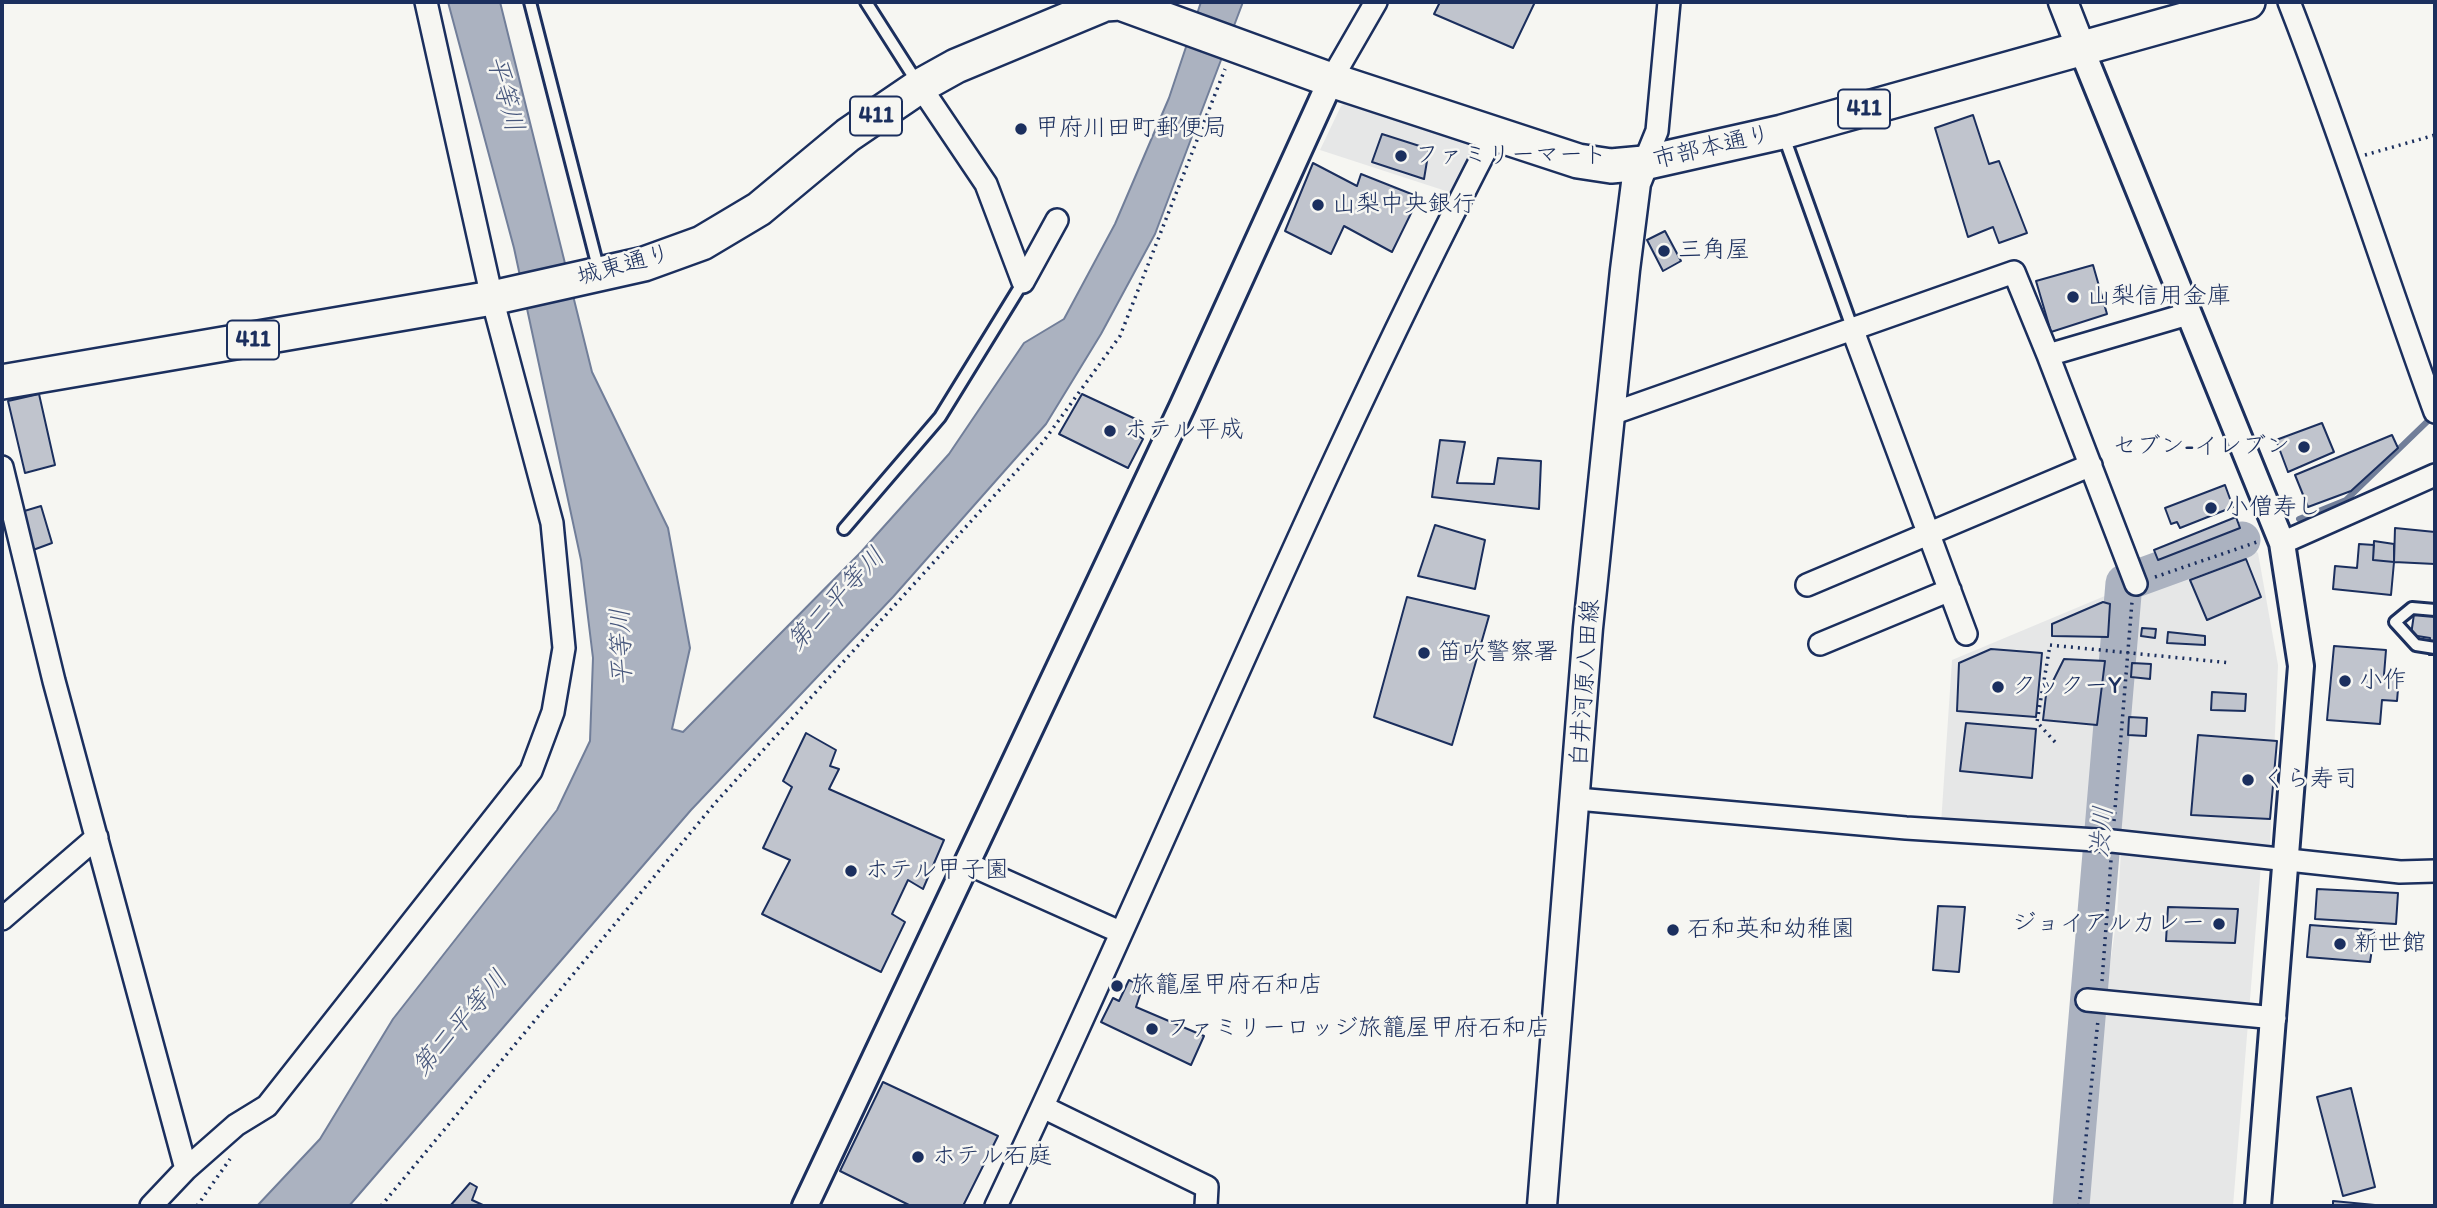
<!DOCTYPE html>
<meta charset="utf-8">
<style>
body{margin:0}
#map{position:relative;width:2437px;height:1208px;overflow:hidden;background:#f6f6f2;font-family:Itim,sans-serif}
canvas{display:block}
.frame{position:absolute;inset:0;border:4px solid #1b2f5e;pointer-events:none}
</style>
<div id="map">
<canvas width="2437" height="1208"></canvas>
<div class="frame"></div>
</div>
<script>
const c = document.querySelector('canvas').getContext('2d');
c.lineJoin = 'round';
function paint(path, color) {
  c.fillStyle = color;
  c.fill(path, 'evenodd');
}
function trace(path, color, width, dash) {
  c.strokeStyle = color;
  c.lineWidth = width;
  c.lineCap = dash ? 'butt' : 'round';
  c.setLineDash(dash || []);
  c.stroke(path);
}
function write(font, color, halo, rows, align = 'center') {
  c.font = font + ' Itim,"Klee One",sans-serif';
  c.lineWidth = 5;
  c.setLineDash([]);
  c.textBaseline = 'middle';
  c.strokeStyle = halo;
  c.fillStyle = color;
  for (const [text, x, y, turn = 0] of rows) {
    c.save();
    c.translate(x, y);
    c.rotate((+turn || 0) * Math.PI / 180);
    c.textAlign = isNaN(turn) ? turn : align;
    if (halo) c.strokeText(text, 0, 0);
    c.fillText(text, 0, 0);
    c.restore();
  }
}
const built = new Path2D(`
 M 1347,101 L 1477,140 L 1452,193 L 1320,150 L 1341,106 Z
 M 2251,547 L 2258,553 L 2278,665 L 2270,845 L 2259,852 L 1941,824 L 1952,660 L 2112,593 L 2137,591 Z
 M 2121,852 L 2261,865 L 2233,1206 L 2085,1206 L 2104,1008 L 2117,915 Z`);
const water = new Path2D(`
 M 448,2 L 500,2 L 592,372 L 668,528 L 690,648 L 672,729 L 683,732 L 861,552 L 949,454 L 1024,343 L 1064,319 L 1115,224 L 1169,98 L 1201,2 L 1243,2 L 1155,234 L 1101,334 L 1046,424 L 893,597 L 691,810 L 349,1206 L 257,1206 L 320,1139 L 393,1019 L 557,810 L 590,741 L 593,658 L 581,560 L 514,248 Z`);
const stream = new Path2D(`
 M 2299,519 L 2346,500 L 2434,415`);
const river = new Path2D(`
 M 2071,1206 L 2124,583 L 2242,540`);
const building = new Path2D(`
 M 1440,2 L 1535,2 L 1513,48 L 1434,14 Z
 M 1973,115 L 1989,164 L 1999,161 L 2027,233 L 1999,243 L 1993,227 L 1968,237 L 1935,128 Z
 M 1382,134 L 1429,149 L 1424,179 L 1372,162 Z
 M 1313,163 L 1357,186 L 1361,174 L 1419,197 L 1392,252 L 1344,226 L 1331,254 L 1285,231 Z
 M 1665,231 L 1681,261 L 1663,271 L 1647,240 Z
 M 2093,265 L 2107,314 L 2051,332 L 2036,281 Z
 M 39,394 L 55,465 L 25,473 L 8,401 Z
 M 1082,394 L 1142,422 L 1135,434 L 1143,439 L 1128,468 L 1059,434 Z
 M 2322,423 L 2334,452 L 2288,472 L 2276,440 Z
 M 2392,435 L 2398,448 L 2351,491 L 2308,507 L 2295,475 Z
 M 1440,440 L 1465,442 L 1457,483 L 1494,484 L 1498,458 L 1541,461 L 1539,509 L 1432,497 Z
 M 2225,485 L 2233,507 L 2180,528 L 2177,522 L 2171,524 L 2165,508 Z
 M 41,506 L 52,543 L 33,550 L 21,512 Z
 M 2236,517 L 2240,528 L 2158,560 L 2154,550 Z
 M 1435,525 L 1485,540 L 1475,589 L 1418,576 Z
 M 2395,528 L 2435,532 L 2435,564 L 2394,562 Z
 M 2374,541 L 2394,544 L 2394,562 L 2373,560 Z
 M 2359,544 L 2374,545 L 2373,560 L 2394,562 L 2391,595 L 2333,589 L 2335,566 L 2357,568 Z
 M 2246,559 L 2261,597 L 2207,620 L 2190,580 Z
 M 1407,597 L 1489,616 L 1452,745 L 1374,717 Z
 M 2103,602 L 2110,604 L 2108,637 L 2052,636 L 2052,624 Z
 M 2414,614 L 2435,616 L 2435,655 L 2429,655 L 2430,638 L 2411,635 Z
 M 2142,628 L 2156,629 L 2155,638 L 2141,636 Z
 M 2168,632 L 2205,636 L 2205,645 L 2167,643 Z
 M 2334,646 L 2386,650 L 2384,675 L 2399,677 L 2397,701 L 2382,700 L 2380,724 L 2327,720 Z
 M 1991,649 L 2042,653 L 2036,717 L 1957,711 L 1959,663 Z
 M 2064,659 L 2105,661 L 2097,725 L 2043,720 L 2046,695 Z
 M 2132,663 L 2151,664 L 2150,679 L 2131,677 Z
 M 2212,692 L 2246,694 L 2245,711 L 2211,710 Z
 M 2129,717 L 2147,718 L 2146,736 L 2128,735 Z
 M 1966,723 L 2036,729 L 2032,778 L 1960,771 Z
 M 806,733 L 836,750 L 830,766 L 839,769 L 829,789 L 944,840 L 923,889 L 908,880 L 892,914 L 905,922 L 881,972 L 762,914 L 790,860 L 763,848 L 792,787 L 783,781 Z
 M 2198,735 L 2277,741 L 2270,819 L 2191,815 Z
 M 2317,889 L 2398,893 L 2396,924 L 2315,919 Z
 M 1938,906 L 1965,907 L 1959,972 L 1933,970 Z
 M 2168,907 L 2238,909 L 2235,943 L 2166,941 Z
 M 2310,925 L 2375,930 L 2370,962 L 2307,957 Z
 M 1129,980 L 1143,986 L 1136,1007 L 1204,1036 L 1191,1065 L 1101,1022 L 1113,998 L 1119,1001 Z
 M 883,1082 L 998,1136 L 963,1206 L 911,1206 L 840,1171 Z
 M 2351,1088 L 2375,1187 L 2343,1196 L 2317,1097 Z
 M 470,1183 L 477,1187 L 472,1200 L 485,1206 L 450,1206 Z
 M 2333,1201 L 2375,1205 L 2375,1206 L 2333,1206 Z`);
const path = new Path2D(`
 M 2365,155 L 2435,135
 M 2155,577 L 2257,542
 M 2055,742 L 2037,722 L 2050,645 L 2231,663
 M 2114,821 L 2132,602
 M 2102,981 L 2111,860
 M 197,1206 L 230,1159
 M 381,1206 L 716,802 L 1043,442 L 1120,336 L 1225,69
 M 2079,1206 L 2098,1020`);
const service = new Path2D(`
 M 530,2 L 599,271
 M 866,2 L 917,82
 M 1783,134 L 1853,330
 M 844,529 L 940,417 L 1023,282
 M 2435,610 L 2412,608 L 2395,622 L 2416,645 L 2435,648`);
const minor = new Path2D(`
 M 2289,2 C 2342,137 2385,275 2435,412
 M 1331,80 L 1376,2
 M 920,86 L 986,184 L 1023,282
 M 1644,163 L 1657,131 L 1669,2
 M 1023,282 L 1057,220
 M 1853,331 L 1966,634
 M 2048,355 L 2136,584
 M 1611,414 L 2014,272 L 2048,355 L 2188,314
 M 2,467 L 54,681 L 186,1169 L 236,1125 L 267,1106 L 531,771 L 553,712 L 564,648 L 552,523 L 492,298 L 426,2
 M 2282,543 L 2435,475
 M 1807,585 L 2091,465
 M 1820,644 L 1950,590
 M 1577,799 L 1906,828 L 2112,841 L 2400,872 L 2435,871
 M 968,864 L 1120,932
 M 2,919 L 97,837
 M 2087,1000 L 2275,1018
 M 1043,1107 L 1207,1187 L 1206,1206
 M 151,1206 L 186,1169
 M 996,1206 C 1165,850 1312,483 1494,134`);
const tertiary = new Path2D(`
 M 2081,48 L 2282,543 L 2301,666 L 2258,1206
 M 805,1206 L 1182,407 L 1331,80`);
const secondary = new Path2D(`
 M 2063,2 L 2081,48
 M 1542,1206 L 1588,628 L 1625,270 L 1636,183 L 1644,163`);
const trunk = new Path2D(`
 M 2,382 L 492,298 L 644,264 L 702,243 L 759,209 L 848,135 L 920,86 L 956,66 L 1105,4 L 1120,3 L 1331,80 L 1578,161 L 1611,166 L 1644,163 L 1782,132 L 2248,2`);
const markers = [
 [1021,129,7,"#1b2f5e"],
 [1401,156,7,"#1b2f5e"],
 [1318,205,7,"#1b2f5e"],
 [1664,251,7,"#1b2f5e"],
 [2073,297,7,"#1b2f5e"],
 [1110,431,7,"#1b2f5e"],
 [2304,447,7,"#1b2f5e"],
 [2211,508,7,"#1b2f5e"],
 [1424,653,7,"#1b2f5e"],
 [2345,681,7,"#1b2f5e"],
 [1998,687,7,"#1b2f5e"],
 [2248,780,7,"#1b2f5e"],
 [851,871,7,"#1b2f5e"],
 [2219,924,7,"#1b2f5e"],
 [1673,930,7,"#1b2f5e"],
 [2340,944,7,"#1b2f5e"],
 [1117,986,7,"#1b2f5e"],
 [1152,1029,7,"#1b2f5e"],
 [918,1157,7,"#1b2f5e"]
];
const shields = [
 [1864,109,52],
 [876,116,52],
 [253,340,52]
];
const shieldNames = [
 ["411",1864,109],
 ["411",876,116],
 ["411",253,340]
];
const poiNames = [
 ["甲府川田町郵便局",1035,129],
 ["ファミリーマート",1415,156],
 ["山梨中央銀行",1332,205],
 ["三角屋",1678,251],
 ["山梨信用金庫",2087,297],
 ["ホテル平成",1124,431],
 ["セブン-イレブン",2290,447,"right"],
 ["小僧寿し",2225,508],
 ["笛吹警察署",1438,653],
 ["小作",2359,681],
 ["クックーY",2012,687],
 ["くら寿司",2262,780],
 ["ホテル甲子園",865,871],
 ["ジョイアルカレー",2205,924,"right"],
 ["石和英和幼稚園",1687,930],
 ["新世館",2354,944],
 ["旅籠屋甲府石和店",1131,986],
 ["ファミリーロッジ旅籠屋甲府石和店",1166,1029],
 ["ホテル石庭",932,1157]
];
const streetNames = [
 ["市部本通り",1712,148,-13],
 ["城東通り",624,266,-15],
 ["白井河原八田線",1586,683,-86]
];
const waterNames = [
 ["平等川",504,94,75],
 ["第二平等川",837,600,-47],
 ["平等川",623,647,-92],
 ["渋川",2103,832,-85],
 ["第二平等川",461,1024,-49]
];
paint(built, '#e6e7e7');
paint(water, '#abb2c0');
trace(water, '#717e99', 2);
trace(stream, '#717e99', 6);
trace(river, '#abb2c0', 37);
paint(building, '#c0c4cd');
trace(building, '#1b2f5e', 2);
trace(service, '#1b2f5e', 16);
trace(minor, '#1b2f5e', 26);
trace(tertiary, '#1b2f5e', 30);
trace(secondary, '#1b2f5e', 33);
trace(trunk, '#1b2f5e', 38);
trace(path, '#1b2f5e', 3.5, [2, 5]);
trace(service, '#f6f6f2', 10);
trace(minor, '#f6f6f2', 21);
trace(tertiary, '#f6f6f2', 24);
trace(secondary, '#f6f6f2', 28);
trace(trunk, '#f6f6f2', 33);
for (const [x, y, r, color] of markers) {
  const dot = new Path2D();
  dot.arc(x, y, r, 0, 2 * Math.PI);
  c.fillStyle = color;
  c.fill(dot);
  trace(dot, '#f6f6f2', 2.5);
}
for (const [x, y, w] of shields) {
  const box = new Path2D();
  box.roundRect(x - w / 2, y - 19.5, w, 39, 5);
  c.fillStyle = '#f6f6f2';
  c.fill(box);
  trace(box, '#1b2f5e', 2);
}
write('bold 23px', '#1b2f5e', null, shieldNames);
write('24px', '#1b2f5e', '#f6f6f2', poiNames, 'left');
write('24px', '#1b2f5e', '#f6f6f2', streetNames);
write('italic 26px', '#46567b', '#f6f6f2', waterNames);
</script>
